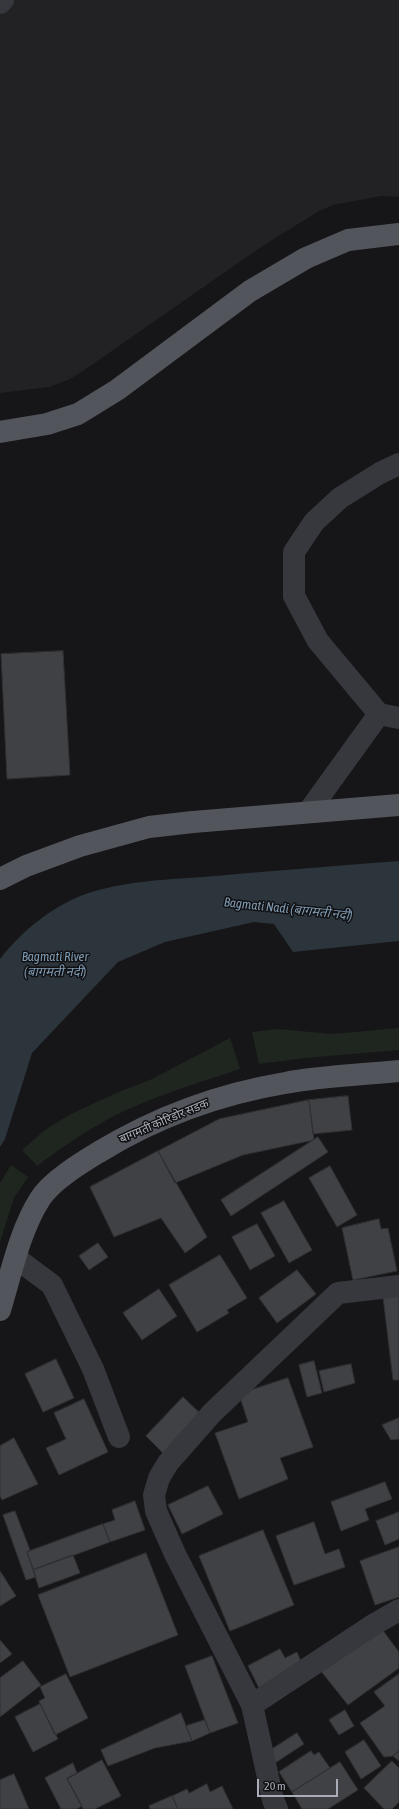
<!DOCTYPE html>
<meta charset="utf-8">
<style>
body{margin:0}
#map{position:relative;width:399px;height:1809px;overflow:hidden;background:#161618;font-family:"Asap Condensed",sans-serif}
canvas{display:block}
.scale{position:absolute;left:257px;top:1779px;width:81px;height:18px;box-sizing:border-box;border:2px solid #a8adb8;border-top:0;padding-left:5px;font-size:12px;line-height:14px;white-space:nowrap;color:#a8adb8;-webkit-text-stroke:3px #111113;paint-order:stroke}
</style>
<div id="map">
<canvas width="399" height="1809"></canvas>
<div class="scale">20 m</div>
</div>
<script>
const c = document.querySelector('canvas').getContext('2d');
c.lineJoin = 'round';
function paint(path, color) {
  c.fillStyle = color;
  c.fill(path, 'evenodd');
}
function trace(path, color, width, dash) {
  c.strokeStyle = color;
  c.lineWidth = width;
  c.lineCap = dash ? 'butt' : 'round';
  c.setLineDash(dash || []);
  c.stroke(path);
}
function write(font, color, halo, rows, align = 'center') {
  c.font = font + ' "Asap Condensed","Noto Sans Devanagari",sans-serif';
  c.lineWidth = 3;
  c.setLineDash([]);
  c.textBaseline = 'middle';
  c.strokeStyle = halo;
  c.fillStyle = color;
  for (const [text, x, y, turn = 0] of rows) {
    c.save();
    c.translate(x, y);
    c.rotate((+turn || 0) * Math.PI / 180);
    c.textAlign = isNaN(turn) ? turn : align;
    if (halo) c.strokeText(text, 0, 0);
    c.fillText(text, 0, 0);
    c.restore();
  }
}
const built = new Path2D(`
 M 0,0 L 399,0 L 399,197 L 381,196 L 333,205 L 319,211 L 261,247 L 83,371 L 68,380 L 49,387 L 0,393 Z`);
const green = new Path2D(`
 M 399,1028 L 399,1050 L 305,1058 L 259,1064 L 252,1032 L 278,1029 L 332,1034 Z
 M 230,1038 L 240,1069 C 198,1083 154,1096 114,1116 C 87,1130 61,1148 37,1166 L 22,1150 L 45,1130 L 69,1115 L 114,1094 L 152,1079 Z
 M 11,1165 L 28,1177 L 14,1198 L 0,1242 L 0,1183 Z`);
const water = new Path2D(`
 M 399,861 L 399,941 L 293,952 L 274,924 L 254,922 L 165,942 L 118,962 L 32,1053 L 5,1139 L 0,1147 L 0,959 C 22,931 50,908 83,895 C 122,881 162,880 203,877 C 268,871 334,866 399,861 Z`);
const building = new Path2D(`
 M 63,651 L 70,775 L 7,779 L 1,654 Z
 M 348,1096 L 352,1130 L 313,1134 L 309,1100 Z
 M 309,1100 L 314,1140 L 243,1155 L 175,1183 L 158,1151 L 219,1119 Z
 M 318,1137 L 328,1152 L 231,1216 L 221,1200 Z
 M 158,1151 L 207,1237 L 185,1253 L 161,1218 L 114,1237 L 90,1187 Z
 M 330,1166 L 357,1215 L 337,1227 L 309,1178 Z
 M 284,1201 L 312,1250 L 289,1263 L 261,1213 Z
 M 379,1219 L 381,1229 L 388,1228 L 397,1271 L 353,1280 L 342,1228 Z
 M 257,1224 L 275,1256 L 250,1270 L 232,1237 Z
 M 98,1243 L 108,1257 L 89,1270 L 79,1256 Z
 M 220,1255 L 247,1298 L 227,1310 L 229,1313 L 197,1332 L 169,1285 Z
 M 297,1270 L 316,1294 L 277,1323 L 259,1298 Z
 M 159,1289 L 177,1316 L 142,1340 L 123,1313 Z
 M 399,1294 L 399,1380 L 393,1380 L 383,1297 Z
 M 56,1359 L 74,1398 L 43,1412 L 25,1374 Z
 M 314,1361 L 322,1393 L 307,1397 L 299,1365 Z
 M 351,1364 L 355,1383 L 324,1392 L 319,1371 Z
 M 288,1378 L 313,1447 L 280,1458 L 288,1479 L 239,1499 L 215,1433 L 248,1422 L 239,1394 Z
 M 183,1397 L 203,1416 L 165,1455 L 146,1436 Z
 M 84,1399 L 108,1452 L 59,1475 L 46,1448 L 66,1439 L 54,1413 Z
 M 399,1418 L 399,1439 L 391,1440 L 382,1425 Z
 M 14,1438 L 38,1484 L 2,1500 L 0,1496 L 0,1446 Z
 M 385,1482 L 392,1499 L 365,1509 L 369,1520 L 341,1531 L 331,1502 Z
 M 208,1486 L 223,1514 L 182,1534 L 168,1505 Z
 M 135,1501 L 145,1530 L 110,1542 L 103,1524 L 115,1520 L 112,1510 Z
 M 15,1511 L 30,1550 L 27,1552 L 36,1577 L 26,1580 L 3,1515 Z
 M 399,1512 L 399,1539 L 385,1545 L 376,1521 Z
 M 314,1522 L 325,1554 L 339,1549 L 345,1567 L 294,1585 L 276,1536 Z
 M 103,1524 L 110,1542 L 33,1570 L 27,1552 Z
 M 263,1530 L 294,1605 L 230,1631 L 199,1556 Z
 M 399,1547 L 399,1597 L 375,1605 L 360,1561 Z
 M 146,1553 L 178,1635 L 70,1677 L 38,1595 Z
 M 73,1555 L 80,1573 L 39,1588 L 33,1570 Z
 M 0,1571 L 16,1596 L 0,1606 Z
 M 381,1628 L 399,1652 L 399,1668 L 348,1705 L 320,1670 Z
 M 0,1640 L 12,1654 L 0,1663 Z
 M 280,1649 L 285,1658 L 297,1652 L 304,1669 L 262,1694 L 248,1666 Z
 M 212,1656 L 238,1723 L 210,1733 L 185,1666 Z
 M 23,1661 L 41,1685 L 0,1717 L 0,1678 Z
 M 66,1674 L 88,1718 L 55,1735 L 39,1701 L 45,1698 L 40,1687 Z
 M 399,1674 L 399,1751 L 393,1756 L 384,1757 L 360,1723 L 385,1706 L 374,1692 Z
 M 40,1704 L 58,1739 L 33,1752 L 15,1717 Z
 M 345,1710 L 354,1726 L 339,1735 L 329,1720 Z
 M 181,1713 L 192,1741 L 155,1748 L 108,1766 L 101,1750 Z
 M 205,1720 L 210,1733 L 192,1741 L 186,1726 Z
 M 297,1733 L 304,1744 L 275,1763 L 269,1751 Z
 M 364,1740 L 381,1766 L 361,1779 L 345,1752 Z
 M 311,1751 L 314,1755 L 319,1752 L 330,1768 L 292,1792 L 279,1772 Z
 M 399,1751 L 399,1761 L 393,1756 Z
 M 102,1760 L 121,1796 L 95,1809 L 83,1809 L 67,1779 Z
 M 392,1761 L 399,1768 L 399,1802 L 392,1809 L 384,1809 L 364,1788 Z
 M 340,1762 L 358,1790 L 328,1809 L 302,1809 L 292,1792 Z
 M 73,1763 L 77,1773 L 67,1778 L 82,1806 L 77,1809 L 61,1809 L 45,1778 Z
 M 14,1774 L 29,1809 L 0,1809 L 0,1780 Z
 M 207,1784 L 210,1792 L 222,1786 L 233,1809 L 178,1809 L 172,1796 L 187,1789 L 189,1793 Z
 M 172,1796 L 178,1809 L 150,1809 L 149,1806 Z`);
const minor = new Path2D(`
 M 0,3 L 3,0
 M 379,714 L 399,718
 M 309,811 L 379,714 L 318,641 L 294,596 L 294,552 L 314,522 L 340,498 L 380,473 L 399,464
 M 16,1258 L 52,1285 L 93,1369 L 119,1437
 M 252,1705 L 373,1625 L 399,1610
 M 277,1809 L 273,1800 L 252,1705 L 175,1554 L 156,1511 L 154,1495 L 159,1478 L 168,1463 L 212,1413 L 338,1293 L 399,1286`);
const major = new Path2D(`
 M 0,432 L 47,424 L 78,414 L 117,390 L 250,291 L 306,258 L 348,240 L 399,234
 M 0,879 L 26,866 L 80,846 L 149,827 L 193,822 L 399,805
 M 0,1310 C 11,1274 20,1230 40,1199 C 51,1181 81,1163 99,1152 C 155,1118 219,1094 285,1083 C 322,1076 361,1075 399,1071`);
const streetNames = [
 ["बागमती कोरिडोर सडक",164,1121,-23]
];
const waterNames = [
 ["Bagmati Nadi (बागमती नदी)",288,909,6],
 ["Bagmati River",55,957],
 ["(बागमती नदी)",55,972]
];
paint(built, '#222225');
paint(green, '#1e261f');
paint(water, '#2c353c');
paint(building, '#404145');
trace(building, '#303034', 1);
trace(minor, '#37383d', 22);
trace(major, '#53555c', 22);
write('12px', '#a8adb8', '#111113', streetNames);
write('italic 13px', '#7f9bb3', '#111113', waterNames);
</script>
